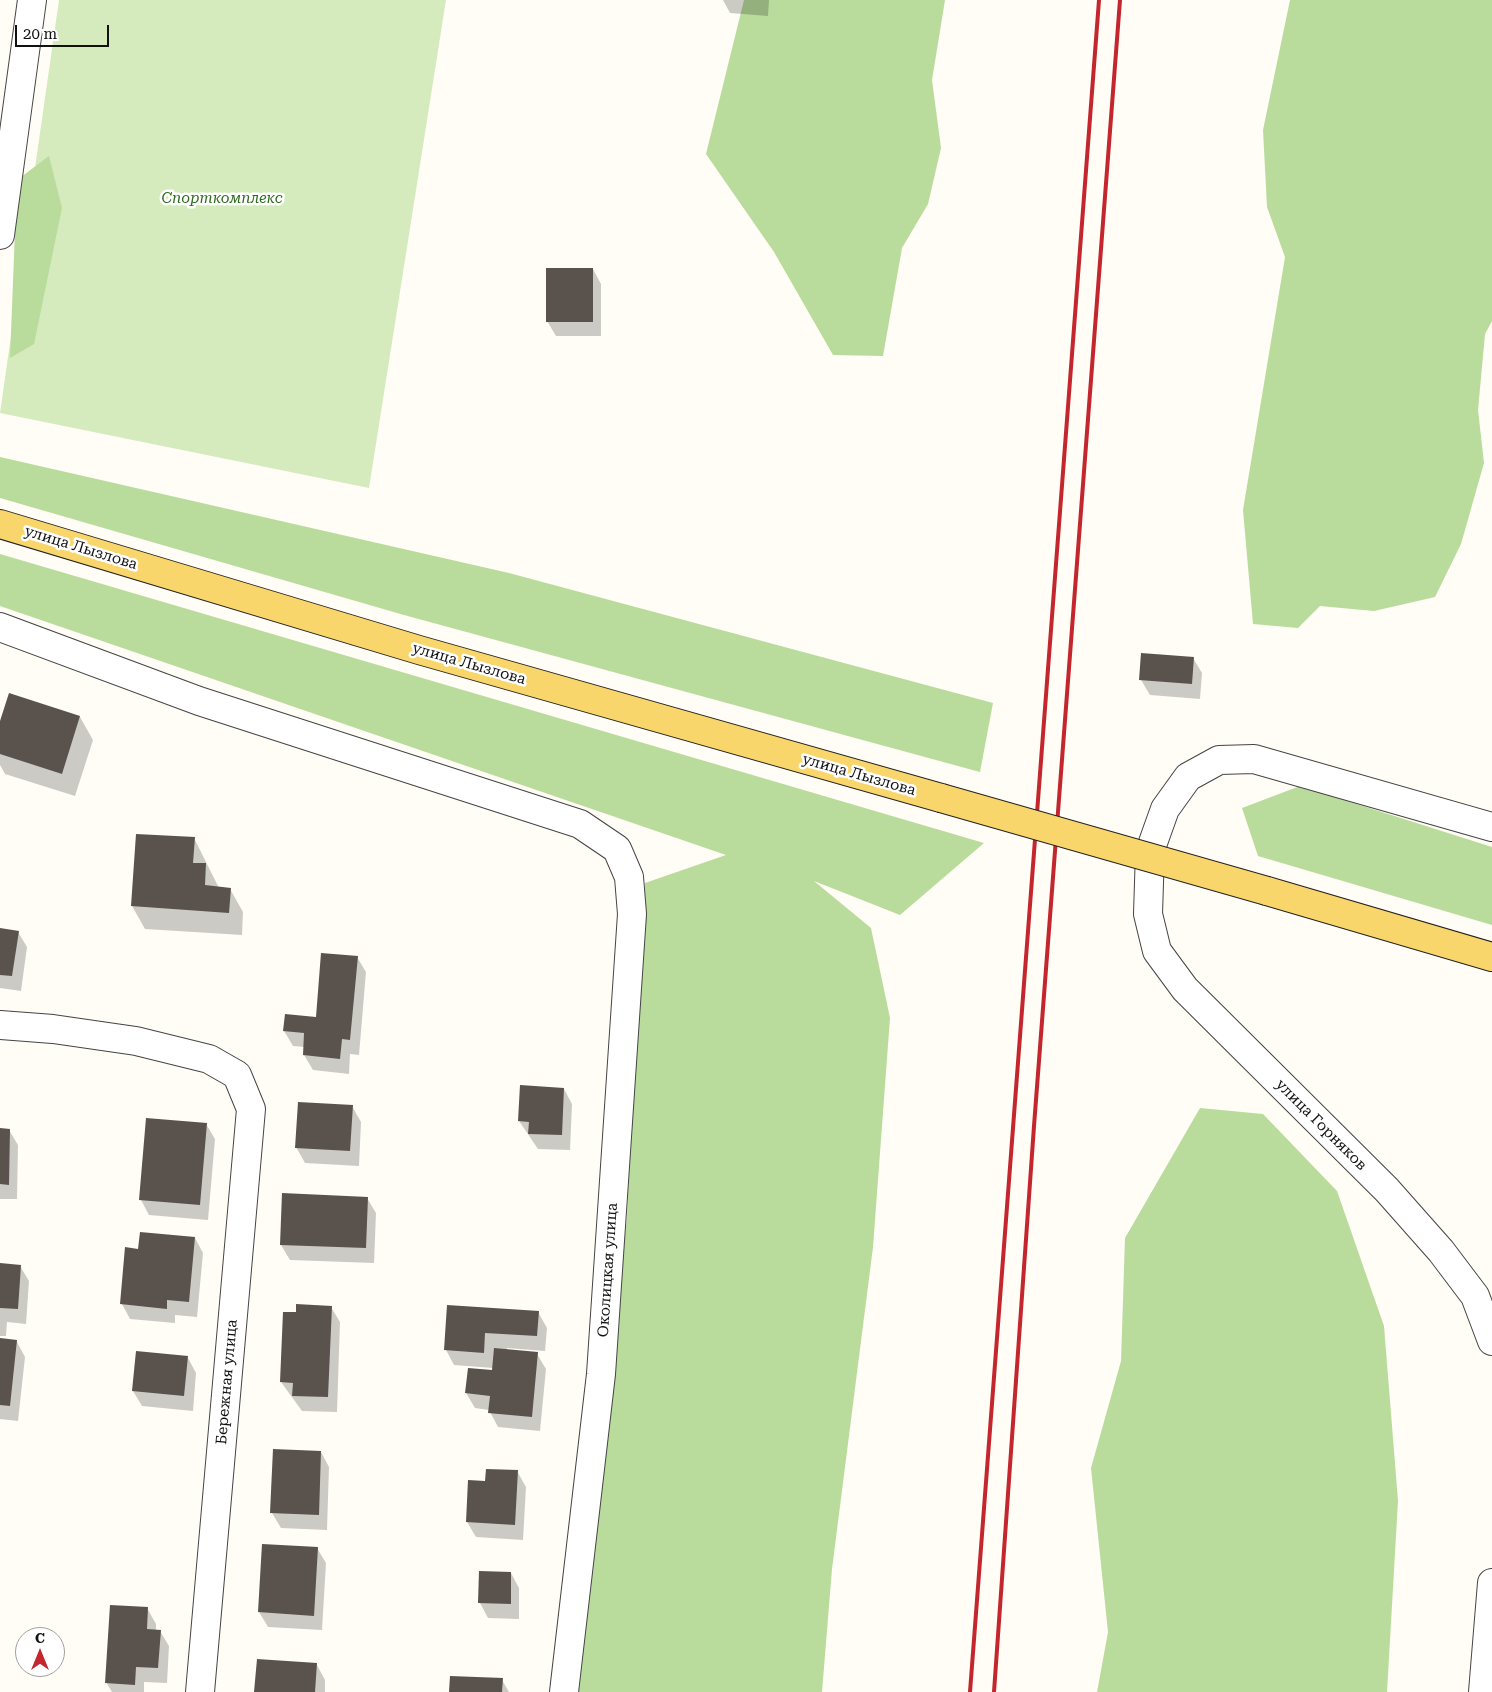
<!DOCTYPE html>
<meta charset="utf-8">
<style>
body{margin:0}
#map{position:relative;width:1492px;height:1692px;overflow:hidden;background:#fffdf5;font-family:"Roboto Serif",serif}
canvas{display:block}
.north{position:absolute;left:15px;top:1627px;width:50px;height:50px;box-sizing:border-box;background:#fff;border:1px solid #a0a0a0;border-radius:50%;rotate:0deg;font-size:14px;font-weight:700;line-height:20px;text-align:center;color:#111}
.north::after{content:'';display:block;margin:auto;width:18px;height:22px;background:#c4262e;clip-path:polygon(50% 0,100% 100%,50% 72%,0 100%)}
.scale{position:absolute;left:15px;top:25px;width:94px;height:22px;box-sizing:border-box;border:2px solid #111;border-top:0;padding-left:6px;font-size:15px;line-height:18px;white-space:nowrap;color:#111;-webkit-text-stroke:4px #fff;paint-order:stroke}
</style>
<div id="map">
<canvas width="1492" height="1692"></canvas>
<div class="north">С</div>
<div class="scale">20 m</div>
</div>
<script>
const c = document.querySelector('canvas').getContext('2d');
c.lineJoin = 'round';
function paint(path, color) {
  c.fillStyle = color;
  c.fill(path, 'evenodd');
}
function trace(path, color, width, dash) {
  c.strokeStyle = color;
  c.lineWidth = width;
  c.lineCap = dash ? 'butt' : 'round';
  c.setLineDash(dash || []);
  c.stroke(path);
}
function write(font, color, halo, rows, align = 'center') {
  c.font = font + ' "Roboto Serif",serif';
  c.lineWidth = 5;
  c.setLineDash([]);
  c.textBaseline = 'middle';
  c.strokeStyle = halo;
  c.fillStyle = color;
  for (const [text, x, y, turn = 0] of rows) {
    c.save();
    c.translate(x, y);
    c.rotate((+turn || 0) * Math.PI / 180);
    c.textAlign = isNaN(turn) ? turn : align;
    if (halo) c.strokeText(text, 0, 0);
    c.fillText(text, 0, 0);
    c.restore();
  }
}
const green = new Path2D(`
 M 59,0 L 446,0 L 369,488 L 0,413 Z`);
const forest = new Path2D(`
 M 744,0 L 945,0 L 932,80 L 941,148 L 928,204 L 902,248 L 883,356 L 833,355 L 774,252 L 706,154 Z
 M 1290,0 L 1492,0 L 1492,321 L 1485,334 L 1478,410 L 1484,463 L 1461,544 L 1435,597 L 1374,611 L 1320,606 L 1298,628 L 1253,624 L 1243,510 L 1285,257 L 1267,207 L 1263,130 Z
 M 49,156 L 62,208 L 34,344 L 10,358 L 17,180 Z
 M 0,457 L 509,573 L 993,703 L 980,772 L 404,615 L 0,498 Z
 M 0,554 L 984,843 L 900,915 L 814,881 L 871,928 L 890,1018 L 873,1247 L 832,1569 L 822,1692 L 568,1692 L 605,1413 L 627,1217 L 636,1009 L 645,883 L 726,855 L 0,606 Z
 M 1300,786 L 1492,847 L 1492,925 L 1258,856 L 1242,808 Z
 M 1200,1108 L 1263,1114 L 1337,1191 L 1384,1326 L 1398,1501 L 1387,1692 L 1097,1692 L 1108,1632 L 1091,1468 L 1121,1361 L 1125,1238 Z`);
const shadow = new Path2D(`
 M 723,0 L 769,0 L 768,16 L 730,13 Z
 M 593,269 L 601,284 L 601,336 L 556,336 L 547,321 Z
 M 1193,658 L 1202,673 L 1200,699 L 1150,695 L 1141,680 Z
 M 10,694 L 80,717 L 93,740 L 75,796 L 5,774 L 0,765 L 0,725 Z
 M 194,838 L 219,888 L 230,889 L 243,912 L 242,935 L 145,929 L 132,906 Z
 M 0,929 L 18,932 L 27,947 L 21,991 L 0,988 Z
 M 357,957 L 366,972 L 359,1055 L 350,1054 L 349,1074 L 313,1070 L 304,1055 L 304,1047 L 293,1046 L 284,1031 L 317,1018 Z
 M 564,1089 L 572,1104 L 570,1150 L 538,1149 L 519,1121 Z
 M 352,1106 L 361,1122 L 359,1166 L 305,1163 L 296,1147 Z
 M 206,1124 L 215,1139 L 208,1220 L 149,1215 L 141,1200 Z
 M 0,1130 L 9,1130 L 18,1145 L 17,1199 L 0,1199 Z
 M 367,1198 L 376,1213 L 374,1263 L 290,1260 L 281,1245 Z
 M 195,1238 L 203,1253 L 197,1317 L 175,1315 L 175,1323 L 130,1319 L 122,1304 L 139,1250 Z
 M 0,1265 L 20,1266 L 29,1281 L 26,1324 L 7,1322 L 6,1336 L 0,1336 Z
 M 448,1306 L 538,1312 L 547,1328 L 545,1351 L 507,1348 L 507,1351 L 537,1354 L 546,1369 L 540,1431 L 498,1427 L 489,1410 L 475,1408 L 466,1393 L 493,1372 L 493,1368 L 454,1365 L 446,1350 Z
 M 331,1307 L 340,1322 L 337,1412 L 302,1411 L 281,1382 L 284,1313 L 297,1314 Z
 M 0,1340 L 17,1342 L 25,1357 L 18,1421 L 0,1419 Z
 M 188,1358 L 196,1373 L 193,1411 L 142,1406 L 133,1391 Z
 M 321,1452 L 329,1467 L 327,1530 L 281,1528 L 272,1513 Z
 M 517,1471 L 526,1487 L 523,1540 L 476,1537 L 467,1522 L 487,1482 Z
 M 263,1545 L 317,1548 L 326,1563 L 322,1630 L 268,1627 L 259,1612 Z
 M 511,1573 L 519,1588 L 519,1619 L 488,1618 L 480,1603 Z
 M 147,1608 L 156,1624 L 156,1630 L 160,1631 L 169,1646 L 167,1683 L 144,1682 L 144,1692 L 112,1692 L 106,1682 Z
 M 317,1665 L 325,1680 L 325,1692 L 256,1692 Z
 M 502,1680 L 509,1692 L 450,1692 Z`);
const building = new Path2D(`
 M 546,268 L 593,268 L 593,322 L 546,322 Z
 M 1141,653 L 1194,657 L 1192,684 L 1139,680 Z
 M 9,693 L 80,716 L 62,774 L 0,754 L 0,721 Z
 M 136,834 L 195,837 L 193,863 L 206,863 L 205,885 L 231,888 L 229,913 L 131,906 Z
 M 0,928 L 19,931 L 12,976 L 0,975 Z
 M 321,953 L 358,956 L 350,1040 L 342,1039 L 340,1059 L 303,1055 L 304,1033 L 283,1031 L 285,1014 L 316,1017 Z
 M 520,1085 L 564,1088 L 562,1135 L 528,1134 L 529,1122 L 518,1121 Z
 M 298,1102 L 353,1105 L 350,1151 L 295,1148 Z
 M 146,1118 L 207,1123 L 200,1205 L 139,1200 Z
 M 0,1128 L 10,1129 L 9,1185 L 0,1184 Z
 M 282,1193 L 368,1197 L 366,1248 L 280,1245 Z
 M 140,1232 L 195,1237 L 189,1302 L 167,1300 L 167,1309 L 120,1304 L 125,1247 L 138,1249 Z
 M 0,1263 L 21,1265 L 18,1309 L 0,1308 Z
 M 296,1304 L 332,1306 L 328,1397 L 292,1396 L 293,1383 L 280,1382 L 283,1312 L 296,1312 Z
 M 447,1305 L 539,1311 L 537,1336 L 485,1333 L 484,1353 L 444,1350 Z
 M 0,1338 L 17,1340 L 10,1406 L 0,1405 Z
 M 494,1348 L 538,1352 L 532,1417 L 488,1413 L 490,1396 L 465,1393 L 468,1368 L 492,1370 Z
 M 136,1351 L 188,1356 L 184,1396 L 132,1391 Z
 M 273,1449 L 321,1451 L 319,1515 L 270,1513 Z
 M 486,1469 L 518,1470 L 515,1525 L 466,1522 L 468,1480 L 485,1481 Z
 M 262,1544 L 318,1547 L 314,1616 L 258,1612 Z
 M 479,1571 L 511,1572 L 511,1604 L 478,1603 Z
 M 110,1605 L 148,1607 L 147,1629 L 161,1630 L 158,1668 L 136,1667 L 135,1685 L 105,1683 Z
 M 257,1659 L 317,1663 L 315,1692 L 254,1692 Z
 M 450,1676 L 503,1678 L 502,1692 L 449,1692 Z`);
const minor = new Path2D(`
 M 0,235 L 32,0
 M 0,627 L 199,701 L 580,824 L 617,849 L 629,877 L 632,914 L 601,1374 L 564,1692
 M 1492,827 L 1254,759 L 1219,760 L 1188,777 L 1165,809 L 1150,851 L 1148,914 L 1157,951 L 1185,989 L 1387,1190 L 1441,1251 L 1475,1296 L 1492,1341
 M 0,1025 L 53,1029 L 136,1041 L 209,1059 L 237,1075 L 251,1109 L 200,1692
 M 1483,1692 L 1492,1583`);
const major = new Path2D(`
 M 0,524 L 419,650 L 941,798
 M 1267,891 L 1492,957`);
const rail = new Path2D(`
 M 970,1692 L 1099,0
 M 994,1692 L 1034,1126 L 1120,0`);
const majorBridge = new Path2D(`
 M 941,798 L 1267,891`);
const parkNames = [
 ["Спорткомплекс",222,199]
];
const streetNames = [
 ["улица Лызлова",81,548,17],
 ["улица Лызлова",469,664,16],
 ["улица Лызлова",859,775,16],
 ["улица Горняков",1321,1125,45],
 ["Околицкая улица",608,1270,-86],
 ["Бережная улица",227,1382,-85]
];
paint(green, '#d5ebbd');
paint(forest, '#b9dc9c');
paint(shadow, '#0003');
paint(building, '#5a524d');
trace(minor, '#444', 30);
trace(major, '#222', 30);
trace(minor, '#fff', 28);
trace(major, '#f9d66b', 28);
trace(rail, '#c4262e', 4);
trace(majorBridge, '#222', 30, []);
trace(majorBridge, '#f9d66b', 28);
write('italic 15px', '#2f6b1f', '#fff', parkNames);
write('15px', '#111', '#fff', streetNames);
</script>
